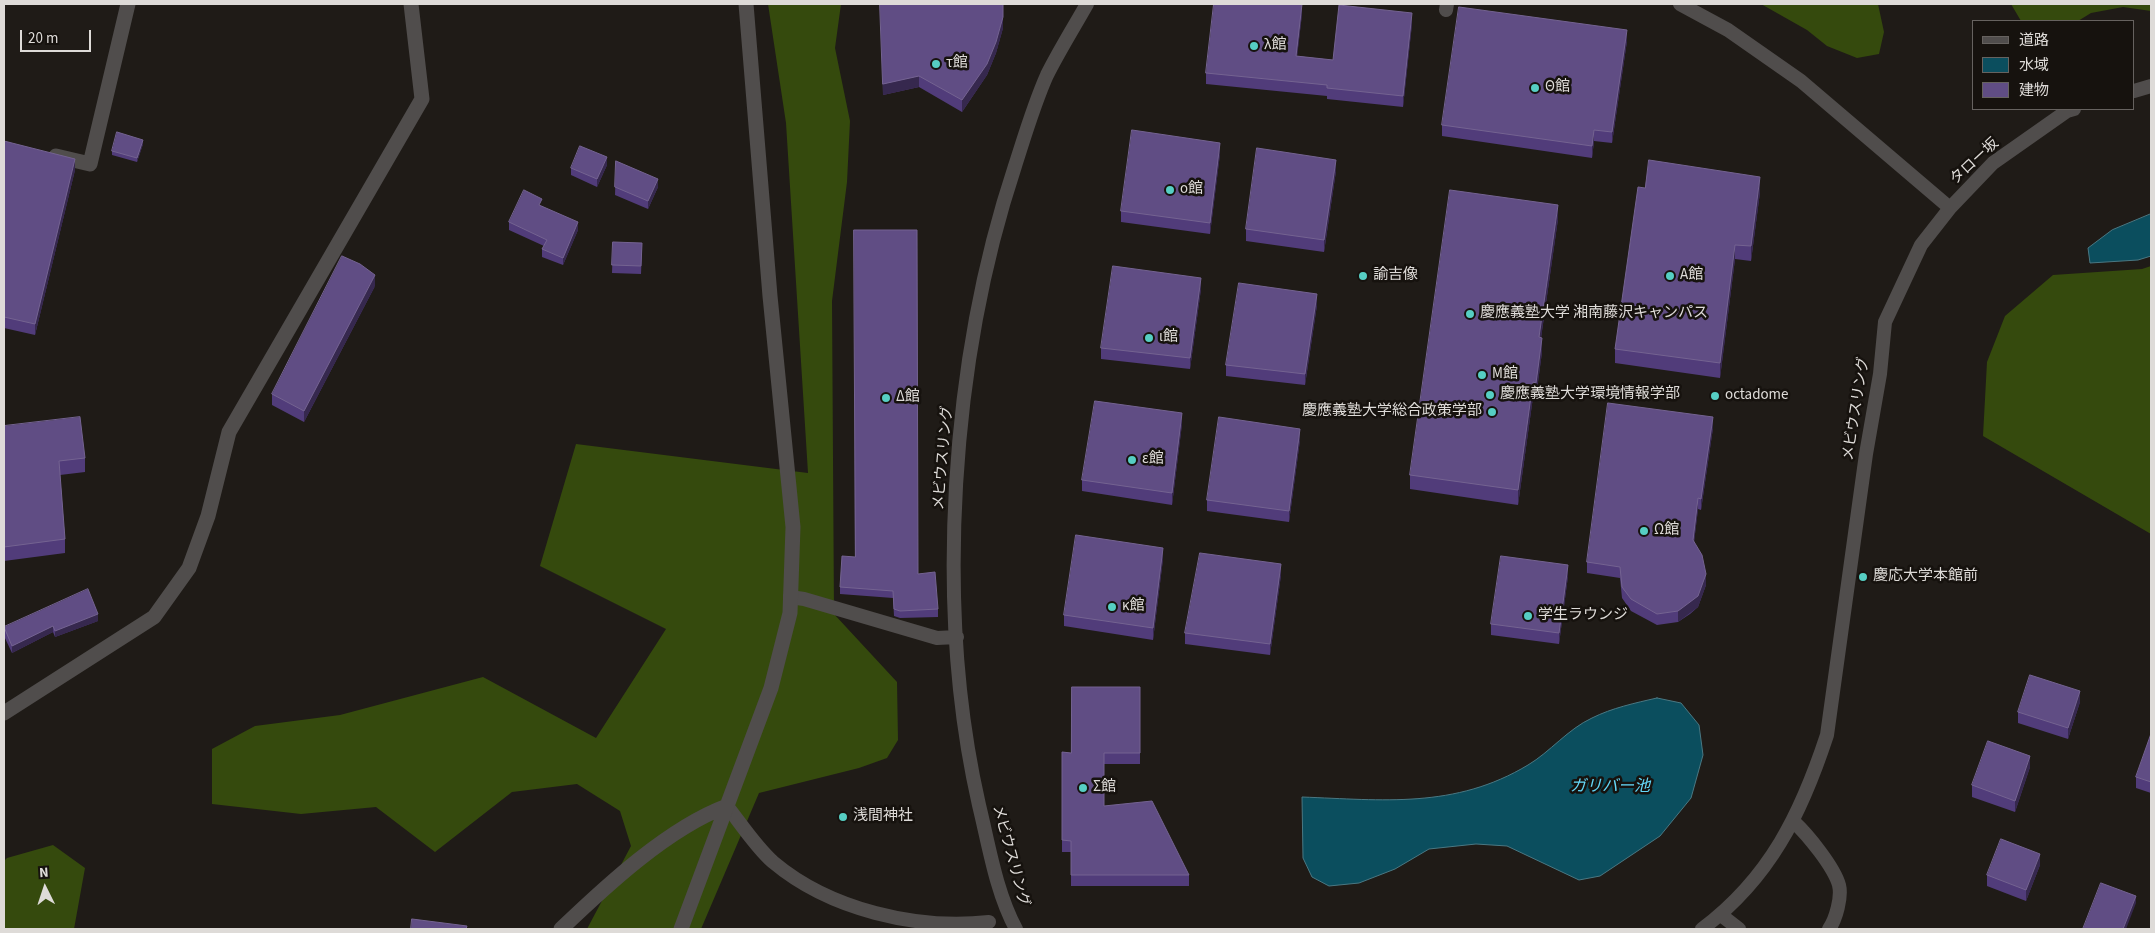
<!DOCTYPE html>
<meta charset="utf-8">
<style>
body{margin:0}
#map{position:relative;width:2155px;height:933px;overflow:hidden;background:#1f1b17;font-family:"Source Sans 3","Noto Sans JP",sans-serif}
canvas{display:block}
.frame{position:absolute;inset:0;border:5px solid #dedbd8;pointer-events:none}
.legend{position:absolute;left:1972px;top:20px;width:162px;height:90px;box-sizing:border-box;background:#16120e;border:1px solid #66625f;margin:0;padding:6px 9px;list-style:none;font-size:15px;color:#dedbd8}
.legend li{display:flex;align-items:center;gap:10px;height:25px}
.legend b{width:25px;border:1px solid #66625f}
.north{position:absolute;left:20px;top:863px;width:50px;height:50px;-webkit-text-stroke:4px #16120e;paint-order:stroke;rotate:356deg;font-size:14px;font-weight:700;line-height:20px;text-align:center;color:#dedbd8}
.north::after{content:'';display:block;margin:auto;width:18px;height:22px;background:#dedbd8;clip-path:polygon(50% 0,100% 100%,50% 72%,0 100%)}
.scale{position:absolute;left:20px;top:30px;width:71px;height:22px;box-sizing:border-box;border:2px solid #dedbd8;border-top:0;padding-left:6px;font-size:15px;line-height:18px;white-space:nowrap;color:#dedbd8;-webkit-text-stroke:4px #16120e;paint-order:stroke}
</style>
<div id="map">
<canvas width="2155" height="933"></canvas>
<div class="frame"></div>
<ul class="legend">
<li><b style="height:6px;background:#504d4c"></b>道路</li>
<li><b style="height:14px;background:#0b4e5e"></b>水域</li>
<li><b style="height:14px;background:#604d84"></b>建物</li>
</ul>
<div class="north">N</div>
<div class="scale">20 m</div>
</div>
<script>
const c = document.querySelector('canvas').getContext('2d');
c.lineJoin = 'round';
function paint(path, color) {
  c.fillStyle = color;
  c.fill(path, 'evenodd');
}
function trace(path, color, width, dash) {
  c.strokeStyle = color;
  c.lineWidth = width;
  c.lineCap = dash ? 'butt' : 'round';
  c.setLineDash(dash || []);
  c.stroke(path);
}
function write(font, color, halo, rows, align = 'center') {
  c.font = font + ' "Source Sans 3","Noto Sans JP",sans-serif';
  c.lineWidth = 5;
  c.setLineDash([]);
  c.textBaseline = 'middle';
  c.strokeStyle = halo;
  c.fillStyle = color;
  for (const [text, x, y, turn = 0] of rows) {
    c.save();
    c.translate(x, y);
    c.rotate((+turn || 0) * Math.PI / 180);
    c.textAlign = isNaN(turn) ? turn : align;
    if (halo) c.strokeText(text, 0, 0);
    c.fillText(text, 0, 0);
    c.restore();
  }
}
const forest = new Path2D(`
 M 768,4 L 841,4 L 835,48 L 850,121 L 847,182 L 832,301 L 834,614 L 897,682 L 898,740 L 887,758 L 859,768 L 759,793 L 701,929 L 587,929 L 631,846 L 620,811 L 577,784 L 512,792 L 435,852 L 376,807 L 301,814 L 212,804 L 212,749 L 255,726 L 340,715 L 483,677 L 596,738 L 666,629 L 540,566 L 576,444 L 808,473 L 786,123 Z
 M 1761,4 L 1878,4 L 1884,32 L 1879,54 L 1857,58 L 1827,46 L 1807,30 Z
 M 2011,4 L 2151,4 L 2151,11 L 2123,7 L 2091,13 L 2078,21 L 2021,21 Z
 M 2151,266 L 2151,534 L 1983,436 L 1987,362 L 2005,316 L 2053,275 L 2142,269 Z
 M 53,845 L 85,868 L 74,929 L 4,929 L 4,861 L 7,858 Z`);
const water = new Path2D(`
 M 2151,214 L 2151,256 L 2138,260 L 2090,263 L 2088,248 L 2112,230 Z
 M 1657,698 L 1681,703 L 1699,725 L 1703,755 L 1691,798 L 1660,836 L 1600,876 L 1579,880 L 1507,846 L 1476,844 L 1429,849 L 1395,869 L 1359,883 L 1329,886 L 1312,877 L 1303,858 L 1302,797 C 1383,800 1455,809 1528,765 C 1550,752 1568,729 1592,718 C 1612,708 1635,703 1657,698 Z`);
const lane = new Path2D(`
 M 1680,4 L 1728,30 L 1801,81 L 1950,208
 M 1446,10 L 1447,4
 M 2134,91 L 2151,86
 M 790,597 L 804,599 L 937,638 L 957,637
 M 727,806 C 741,824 756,847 773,862 C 830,910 917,930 989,922
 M 1794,822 C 1808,835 1834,867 1839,885 C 1842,897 1836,919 1829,929
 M 1721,915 L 1739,929
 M 1016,929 C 996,892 989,846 979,805 C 934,607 951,359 1015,166 C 1025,135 1034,104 1047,75 C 1059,51 1074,27 1087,4
 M 1702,929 C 1770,878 1801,814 1827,735 L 1866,454 L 1880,374 L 1885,322 L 1921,245 L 1950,208 L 1993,163 L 2067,111 L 2074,109`);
const street = new Path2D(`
 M 56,156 L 90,164 L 128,4
 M 4,713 L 154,617 L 189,568 L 208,516 L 229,432 L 422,99 L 411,4
 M 561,929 C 606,886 668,828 727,806
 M 681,929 L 771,688 L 790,613 L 793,527 L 770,296 L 746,4`);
const wall = new Path2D(`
 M 880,4 L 1003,28 L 996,53 L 987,75 L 962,112 L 919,87 L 883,95 Z
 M 1302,14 L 1297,56 L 1333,60 L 1412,24 L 1403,107 L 1327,99 L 1327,96 L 1206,84 L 1206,73 Z
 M 1627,41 L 1612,143 L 1594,141 L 1592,158 L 1442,136 L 1442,125 Z
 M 4,141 L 75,170 L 35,335 L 4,328 Z
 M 143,144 L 137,162 L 112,155 L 112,151 Z
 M 1220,154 L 1210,234 L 1121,222 L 1121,211 Z
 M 616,161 L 658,187 L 648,209 L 615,195 Z
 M 607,165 L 597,187 L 571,175 L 571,168 Z
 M 1336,171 L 1324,252 L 1246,241 L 1246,229 Z
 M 1645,188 L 1760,192 L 1751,261 L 1735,259 L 1720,378 L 1615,363 L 1615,349 Z
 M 542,206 L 578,230 L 563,265 L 542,257 L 542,249 L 544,246 L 509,230 L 509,222 Z
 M 1558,219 L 1541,338 L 1542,352 L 1536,397 L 1533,397 L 1518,505 L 1410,489 L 1410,475 Z
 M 613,242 L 642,250 L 641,274 L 612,273 Z
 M 375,286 L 304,422 L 272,405 L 272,394 Z
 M 1201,289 L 1190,369 L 1101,359 L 1101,348 Z
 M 1317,305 L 1305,385 L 1226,376 L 1226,365 Z
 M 1182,424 L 1172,505 L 1082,491 L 1082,480 Z
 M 4,426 L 85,458 L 85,472 L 60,475 L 65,539 L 65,553 L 4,561 Z
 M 1713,428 L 1701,510 L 1698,509 L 1694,542 L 1706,585 L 1698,607 L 1690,614 L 1678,622 L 1657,625 L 1631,611 L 1622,598 L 1620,578 L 1587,573 L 1587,562 Z
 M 1300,440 L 1289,522 L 1207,511 L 1207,500 Z
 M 1163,559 L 1153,640 L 1064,626 L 1064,615 Z
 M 918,574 L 938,609 L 938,617 L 900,618 L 894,616 L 893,598 L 840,594 L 840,587 Z
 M 1281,575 L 1270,655 L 1185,644 L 1185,633 Z
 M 1568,576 L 1559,644 L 1491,635 L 1491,624 Z
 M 98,621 L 55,637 L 53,632 L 12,653 L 4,636 L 4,627 Z
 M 1140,687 L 1140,764 L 1104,764 L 1104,806 L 1189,875 L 1189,886 L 1071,886 L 1071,852 L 1062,852 L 1062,752 L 1071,753 Z
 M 2080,702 L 2068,739 L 2018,723 L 2018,712 Z
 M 2151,734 L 2151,793 L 2136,788 L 2136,777 Z
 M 2030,767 L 2015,812 L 1972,797 L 1972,785 Z
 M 2040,865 L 2026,901 L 1987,886 L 1987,875 Z`);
const shadedWall = new Path2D(`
 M 1302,4 L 1302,14 L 1296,67 L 1296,56 Z
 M 1412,13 L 1412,24 L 1403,107 L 1403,96 Z
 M 1003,17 L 1003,28 L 996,53 L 987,75 L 962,112 L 962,100 Z
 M 1627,30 L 1627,41 L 1612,143 L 1612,132 Z
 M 919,76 L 919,87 L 883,95 L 883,84 Z
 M 1594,130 L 1594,141 L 1592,158 L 1592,146 Z
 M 143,140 L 143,144 L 137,162 L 137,158 Z
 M 1220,143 L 1220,154 L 1210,234 L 1210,223 Z
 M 607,157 L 607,165 L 597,187 L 597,179 Z
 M 75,159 L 75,170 L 35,335 L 35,324 Z
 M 1336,160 L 1336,171 L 1324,252 L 1324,240 Z
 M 1760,177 L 1760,192 L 1751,261 L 1751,246 Z
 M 658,179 L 658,187 L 648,209 L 648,201 Z
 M 1558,205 L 1558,219 L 1539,352 L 1539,337 Z
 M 578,222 L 578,230 L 563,265 L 563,258 Z
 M 1735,245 L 1735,259 L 1720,378 L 1720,363 Z
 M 375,275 L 375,286 L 304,422 L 304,411 Z
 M 1201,278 L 1201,289 L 1190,369 L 1190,358 Z
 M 1317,294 L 1317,305 L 1305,385 L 1305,374 Z
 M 1542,338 L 1542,352 L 1536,397 L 1536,383 Z
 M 1533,382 L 1533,397 L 1518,505 L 1518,490 Z
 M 1182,413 L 1182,424 L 1172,505 L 1172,493 Z
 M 1713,417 L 1713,428 L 1701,510 L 1701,499 Z
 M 1300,429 L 1300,440 L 1289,522 L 1289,511 Z
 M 1698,498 L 1698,509 L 1693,551 L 1693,540 Z
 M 1163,548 L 1163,559 L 1153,640 L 1153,628 Z
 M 1281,564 L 1281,575 L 1270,655 L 1270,644 Z
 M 1568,565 L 1568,576 L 1559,644 L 1559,633 Z
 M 1706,574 L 1706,585 L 1698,607 L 1678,622 L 1678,611 Z
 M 98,614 L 98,621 L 55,637 L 55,631 Z
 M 53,626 L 53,632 L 12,653 L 12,646 Z
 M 2080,691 L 2080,702 L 2068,739 L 2068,728 Z
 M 2030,756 L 2030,767 L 2015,812 L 2015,801 Z
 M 2040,854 L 2040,865 L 2026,901 L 2026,890 Z
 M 2136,896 L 2136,903 L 2126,929 L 2123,929 Z`);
const building = new Path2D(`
 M 880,4 L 1003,4 L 1003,17 L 996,42 L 987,64 L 962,100 L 919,76 L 883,84 Z
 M 1214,4 L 1302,4 L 1296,56 L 1333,60 L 1339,5 L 1412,13 L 1403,96 L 1327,88 L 1327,85 L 1206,73 Z
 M 1459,7 L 1627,30 L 1612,132 L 1594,130 L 1592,146 L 1442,125 Z
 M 1132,130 L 1220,143 L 1210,223 L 1121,211 Z
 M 117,132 L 143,140 L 137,158 L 112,151 Z
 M 4,141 L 75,159 L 35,324 L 4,317 Z
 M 580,146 L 607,157 L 597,179 L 571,168 Z
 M 1257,148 L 1336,160 L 1324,240 L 1246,229 Z
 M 1649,160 L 1760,177 L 1751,246 L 1735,245 L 1720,363 L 1615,349 L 1638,187 L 1645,188 Z
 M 616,161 L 658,179 L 648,201 L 615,187 Z
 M 524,190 L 542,199 L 539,205 L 578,222 L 563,258 L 542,249 L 547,240 L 509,222 Z
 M 1450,190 L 1558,205 L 1539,337 L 1542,338 L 1536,383 L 1533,382 L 1518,490 L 1410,475 Z
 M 854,230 L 917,230 L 918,574 L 935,572 L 938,609 L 900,611 L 894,609 L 893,591 L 840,587 L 842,556 L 855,557 Z
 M 613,242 L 642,243 L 641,266 L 612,265 Z
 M 342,256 L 360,264 L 375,275 L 304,411 L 272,394 Z
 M 1113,266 L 1201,278 L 1190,358 L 1101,348 Z
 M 1239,283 L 1317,294 L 1305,374 L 1226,365 Z
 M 1095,401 L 1182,413 L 1172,493 L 1082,480 Z
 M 1608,403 L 1713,417 L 1701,499 L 1698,498 L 1693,540 L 1702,555 L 1706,574 L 1698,596 L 1678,611 L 1657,614 L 1631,599 L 1622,587 L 1620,567 L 1587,562 Z
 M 80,417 L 85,458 L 59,461 L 65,539 L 4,547 L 4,426 Z
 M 1219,417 L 1300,429 L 1289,511 L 1207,500 Z
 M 1076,535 L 1163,548 L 1153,628 L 1064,615 Z
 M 1200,553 L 1281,564 L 1270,644 L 1185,633 Z
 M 1501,556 L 1568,565 L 1559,633 L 1491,624 Z
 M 88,589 L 98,614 L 55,631 L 53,626 L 12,646 L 4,627 Z
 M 2030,675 L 2080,691 L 2068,728 L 2018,712 Z
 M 1072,687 L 1140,687 L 1140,753 L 1104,753 L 1104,806 L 1152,801 L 1189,875 L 1071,875 L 1071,841 L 1062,840 L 1062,752 L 1071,753 Z
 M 2151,734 L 2151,782 L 2136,777 Z
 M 1988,741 L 2030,756 L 2015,801 L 1972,785 Z
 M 2001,839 L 2040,854 L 2026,890 L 1987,875 Z
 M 2101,883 L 2136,896 L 2123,929 L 2083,929 Z
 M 412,919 L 467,926 L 466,929 L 411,929 Z`);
const markers = [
 [1254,46,5,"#56cec3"],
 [936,64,5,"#56cec3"],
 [1535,88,5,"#56cec3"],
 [1170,190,5,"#56cec3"],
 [1363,276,5,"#56cec3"],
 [1670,276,5,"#56cec3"],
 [1470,314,5,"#56cec3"],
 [1149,338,5,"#56cec3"],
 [1482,375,5,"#56cec3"],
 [1490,395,5,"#56cec3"],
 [1715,396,5,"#56cec3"],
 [886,398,5,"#56cec3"],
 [1492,412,5,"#56cec3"],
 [1132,460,5,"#56cec3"],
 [1644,531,5,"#56cec3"],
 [1863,577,5,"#56cec3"],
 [1112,607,5,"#56cec3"],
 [1528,616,5,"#56cec3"],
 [1083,788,5,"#56cec3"],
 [843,817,5,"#56cec3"]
];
const poiNames = [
 ["λ館",1264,46],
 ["τ館",946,64],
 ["Θ館",1545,88],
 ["ο館",1180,190],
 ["諭吉像",1373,276],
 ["A館",1680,276],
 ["慶應義塾大学 湘南藤沢キャンパス",1480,314],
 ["ι館",1159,338],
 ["Μ館",1492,375],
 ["慶應義塾大学環境情報学部",1500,395],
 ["octadome",1725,396],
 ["Δ館",896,398],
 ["慶應義塾大学総合政策学部",1482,412,"right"],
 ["ε館",1142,460],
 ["Ω館",1654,531],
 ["慶応大学本館前",1873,577],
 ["κ館",1122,607],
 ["学生ラウンジ",1538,616],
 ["Σ館",1093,788],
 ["浅間神社",853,817]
];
const streetNames = [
 ["タロー坂",1975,162,-43],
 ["メビウスリング",1857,409,-81],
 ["メビウスリング",944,458,-85],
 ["メビウスリング",1010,856,75]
];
const waterNames = [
 ["ガリバー池",1610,787]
];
paint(forest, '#354a0d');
paint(water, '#0b4e5e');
trace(water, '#4a7883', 1);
trace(lane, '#504d4c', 14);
trace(street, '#504d4c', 15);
paint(wall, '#513c7a');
paint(shadedWall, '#36284e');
paint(building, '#604d84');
trace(building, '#746391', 1);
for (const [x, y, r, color] of markers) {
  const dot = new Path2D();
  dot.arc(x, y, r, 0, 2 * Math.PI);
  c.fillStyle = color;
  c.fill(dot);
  trace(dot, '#16120e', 2);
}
write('15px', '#dedbd8', '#16120e', poiNames, 'left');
write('15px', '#dedbd8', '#16120e', streetNames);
write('italic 16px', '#65d8f8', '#16120e', waterNames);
</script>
